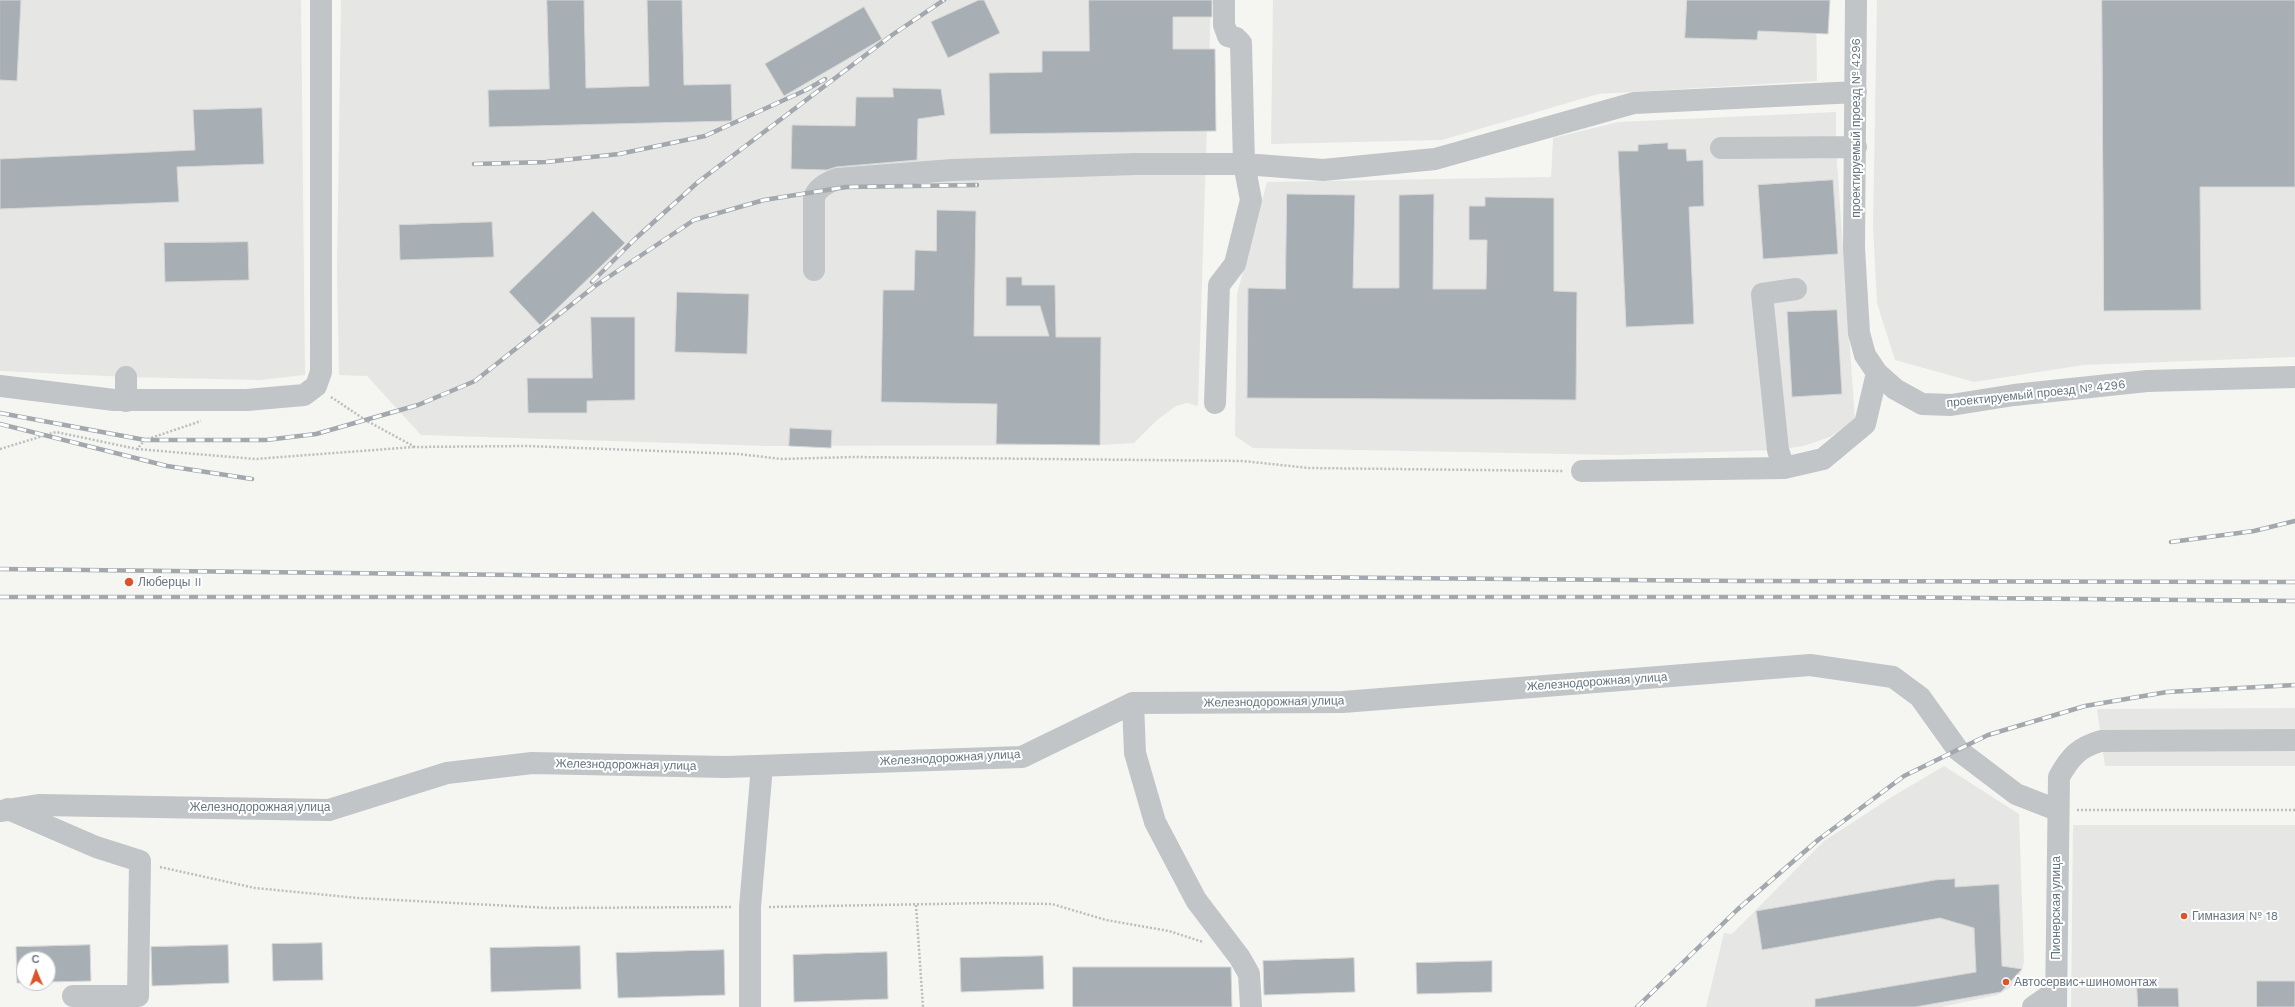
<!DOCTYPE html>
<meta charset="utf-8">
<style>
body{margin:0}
#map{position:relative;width:2295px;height:1007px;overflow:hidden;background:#f5f6f2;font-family:"Work Sans",sans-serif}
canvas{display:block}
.north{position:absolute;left:16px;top:951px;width:40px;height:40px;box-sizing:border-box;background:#fff;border:1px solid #c1c8cd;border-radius:50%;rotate:358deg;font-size:11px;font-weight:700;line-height:16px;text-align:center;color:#657582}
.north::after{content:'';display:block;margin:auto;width:14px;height:18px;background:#de542a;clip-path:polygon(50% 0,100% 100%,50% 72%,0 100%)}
</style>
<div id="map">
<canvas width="2295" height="1007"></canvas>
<div class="north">С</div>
</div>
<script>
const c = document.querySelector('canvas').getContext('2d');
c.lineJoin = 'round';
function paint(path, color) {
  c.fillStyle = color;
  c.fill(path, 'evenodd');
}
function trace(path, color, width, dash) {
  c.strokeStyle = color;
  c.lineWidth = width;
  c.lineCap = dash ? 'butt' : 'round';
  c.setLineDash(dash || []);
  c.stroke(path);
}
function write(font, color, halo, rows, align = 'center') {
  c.font = font + ' "Work Sans",sans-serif';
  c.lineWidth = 4;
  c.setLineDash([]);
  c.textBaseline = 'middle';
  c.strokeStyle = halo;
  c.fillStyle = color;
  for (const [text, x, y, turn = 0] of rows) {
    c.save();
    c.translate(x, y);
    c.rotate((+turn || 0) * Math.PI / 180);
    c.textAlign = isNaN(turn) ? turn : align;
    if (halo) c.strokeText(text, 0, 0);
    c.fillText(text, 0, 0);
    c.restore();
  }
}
const built = new Path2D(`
 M 0,0 L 301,0 L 305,375 L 260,380 L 126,377 L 0,371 Z
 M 341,0 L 1211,0 L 1198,406 L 1187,403 L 1176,406 L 1156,421 L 1134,443 L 1100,445 L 769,446 L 421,435 L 367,376 L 339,375 L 337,270 Z
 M 1273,0 L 1816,0 L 1817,81 L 1598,94 L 1442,140 L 1271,144 Z
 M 1877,0 L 2295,0 L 2295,357 L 2084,365 L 1974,382 L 1895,360 L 1877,303 L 1873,227 Z
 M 1836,112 L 1836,147 L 1855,421 L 1830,437 L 1803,446 L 1778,450 L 1618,455 L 1253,448 L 1235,436 L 1237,294 L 1267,182 L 1551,177 L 1553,138 L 1618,122 Z
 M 2295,708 L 2295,766 L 2105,766 L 2097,709 Z
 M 1944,766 L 2019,814 L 2024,961 L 2022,971 L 2010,988 L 1997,995 L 1941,1007 L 1706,1007 L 1724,933 L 1732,934 L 1824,841 L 1890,798 Z
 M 2073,825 L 2295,825 L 2295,1007 L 2071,1007 Z`);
const building = new Path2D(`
 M 0,0 L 21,0 L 17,81 L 0,80 Z
 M 547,0 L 584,0 L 586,88 L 649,86 L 647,0 L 682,0 L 684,85 L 731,84 L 732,121 L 489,127 L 488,90 L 549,89 Z
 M 979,0 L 984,0 L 1000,33 L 948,58 L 931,22 Z
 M 1089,0 L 1212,0 L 1212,17 L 1173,17 L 1173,49 L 1215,49 L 1216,131 L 990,134 L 989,73 L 1042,72 L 1042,51 L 1089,51 Z
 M 1687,0 L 1830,0 L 1828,34 L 1758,31 L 1757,40 L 1685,38 Z
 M 2102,0 L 2295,0 L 2295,187 L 2200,187 L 2201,310 L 2104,311 Z
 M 864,7 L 882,39 L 784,96 L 765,64 Z
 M 893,88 L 941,89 L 945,115 L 918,119 L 917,160 L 836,167 L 827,170 L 791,169 L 792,125 L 855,126 L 856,97 L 893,97 Z
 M 262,108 L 264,164 L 177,167 L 179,202 L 0,209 L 0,159 L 195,150 L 193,110 Z
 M 1668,143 L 1668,149 L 1686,149 L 1687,161 L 1703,160 L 1704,206 L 1689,207 L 1694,324 L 1626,327 L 1618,151 L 1638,151 L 1638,145 Z
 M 1833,180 L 1838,254 L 1763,259 L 1758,185 Z
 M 1287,194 L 1355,195 L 1353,288 L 1399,288 L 1399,195 L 1434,194 L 1433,289 L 1486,289 L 1487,240 L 1469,240 L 1469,206 L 1485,206 L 1485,197 L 1554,198 L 1554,291 L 1577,292 L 1576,400 L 1247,398 L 1248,288 L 1285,289 Z
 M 937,210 L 976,211 L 974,336 L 1049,336 L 1040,306 L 1006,306 L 1006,277 L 1022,277 L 1022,285 L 1055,285 L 1056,337 L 1101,337 L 1100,445 L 996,444 L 997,404 L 881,402 L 883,290 L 914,290 L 915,250 L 936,251 Z
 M 593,211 L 625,243 L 540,325 L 509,292 Z
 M 492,222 L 494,257 L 400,260 L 399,225 Z
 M 248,242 L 249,280 L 165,282 L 164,243 Z
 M 677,292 L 749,294 L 747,354 L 675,352 Z
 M 1837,310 L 1842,394 L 1792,397 L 1787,312 Z
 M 591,317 L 635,317 L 635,400 L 587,401 L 587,413 L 528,413 L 527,378 L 592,378 Z
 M 790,428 L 832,430 L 831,448 L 789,446 Z
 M 1955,879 L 1955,887 L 1999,884 L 2002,966 L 2022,969 L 2001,992 L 1915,1007 L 1815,1007 L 1815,999 L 1976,972 L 1974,928 L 1940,918 L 1762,950 L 1756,911 L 1935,880 Z
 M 322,943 L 323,980 L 273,981 L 272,944 Z
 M 90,945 L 91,981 L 48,982 L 48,959 L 24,959 L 25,983 L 17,983 L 16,947 Z
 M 228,945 L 229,983 L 152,986 L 151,947 Z
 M 580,946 L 581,989 L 491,992 L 490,948 Z
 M 724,950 L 725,995 L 618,998 L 616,953 Z
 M 887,952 L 888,999 L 794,1002 L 793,955 Z
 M 1043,956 L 1044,989 L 961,992 L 960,958 Z
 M 1354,958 L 1355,992 L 1264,995 L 1263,961 Z
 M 1492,961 L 1492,992 L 1417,994 L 1416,963 Z
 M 1073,967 L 1231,967 L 1232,1007 L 1073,1007 Z
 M 2257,981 L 2295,981 L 2295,1007 L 2257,1007 Z
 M 2137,988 L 2178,988 L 2179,1007 L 2138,1007 Z`);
const path = new Path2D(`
 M 331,397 L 367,421 L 415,447 L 527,446 L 739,454 L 782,459 L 854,457 L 1243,461 L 1309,468 L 1563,471
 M 0,449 L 56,432 L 137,449 L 145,440 L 201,421
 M 137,449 L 255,459 L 414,447
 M 2077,810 L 2295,810
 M 160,867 L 255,888 L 358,898 L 550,908 L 732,907
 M 916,905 L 923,1007
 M 769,907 L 988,903 L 1052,904 L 1106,920 L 1169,931 L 1203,942`);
const minor = new Path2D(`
 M 1856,0 L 1854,248 L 1859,333 L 1865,355 L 1877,373 L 1895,389 L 1922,404 L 1951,405 L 2014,395 L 2147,381 L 2295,377
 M 1721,148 L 1856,147
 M 814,270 L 814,197 C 818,187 827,183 837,179 L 952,170 L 1136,164 L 1244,164 L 1323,170 L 1435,159 L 1634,103 L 1856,92
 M 0,386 L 114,400 L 247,400 L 304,395 L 316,386 L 321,372 L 321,0
 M 126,401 L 126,377
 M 1215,403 L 1219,285 L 1235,264 L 1251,200 L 1244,164 L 1241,43 L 1236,38 L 1228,36 L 1224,25 L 1224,0
 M 1784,468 L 1778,450 L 1762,294 L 1796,289
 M 1582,471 L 1784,468 L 1823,459 L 1865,424 L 1877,373
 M 1133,703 L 1135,753 L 1155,822 L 1196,900 L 1240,958 L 1249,974 L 1251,1007
 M 8,809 L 96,847 L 140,861 L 138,996 L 73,996
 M 0,811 L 40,805 L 329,810 L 447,773 L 532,763 L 726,767 L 1022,757 L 1133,703 L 1343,702 L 1810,665 L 1893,677 L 1920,697 L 1958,750 L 2016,794 L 2057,810
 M 750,1006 L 750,907 L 762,766
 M 2033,1007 L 2056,991
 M 2056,1007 L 2059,777 C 2070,757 2079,747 2101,741 L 2295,740`);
const rail = new Path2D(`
 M 474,164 L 546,162 L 619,154 L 705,136 L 806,90 L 825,79
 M 592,282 L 635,239 L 698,182 L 892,35 L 944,0
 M 0,413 L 145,440 L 266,440 L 316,434 L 418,405 L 475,381 L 595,286 L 694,220 L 764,200 L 846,187 L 977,185
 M 0,424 L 167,466 L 252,479
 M 2171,542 L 2254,531 L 2295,521
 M 0,569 L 601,576 L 1053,575 L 1742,581 L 2295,582
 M 0,597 L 1869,597 L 2295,601
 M 1637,1007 L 1738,909 L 1818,840 L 1904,776 L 1988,735 L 2085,706 L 2167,692 L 2295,685`);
const markers = [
 [129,582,5,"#de542a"],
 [2184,916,4,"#de542a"],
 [2006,982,4,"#de542a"]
];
const streetNames = [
 ["проектируемый проезд № 4296",1856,128,-90],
 ["проектируемый проезд № 4296",2036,394,-6],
 ["Железнодорожная улица",1597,682,-4],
 ["Железнодорожная улица",1274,702,-1],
 ["Железнодорожная улица",950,758,-3],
 ["Железнодорожная улица",626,765,1],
 ["Железнодорожная улица",260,807],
 ["Пионерская улица",2056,908,-90]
];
const poiNames = [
 ["Люберцы II",138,582],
 ["Гимназия № 18",2192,916],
 ["Автосервис+шиномонтаж",2014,982]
];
paint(built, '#e6e7e5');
paint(building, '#a7afb4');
trace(building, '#d7d7d5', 1);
trace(path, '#bbbdbf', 2.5, [2, 2]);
trace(minor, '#c1c5c8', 22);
trace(rail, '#a2a8ad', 4.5);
trace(rail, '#fff', 3, [9]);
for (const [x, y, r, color] of markers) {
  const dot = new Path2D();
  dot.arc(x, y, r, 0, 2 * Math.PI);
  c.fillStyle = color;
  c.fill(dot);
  trace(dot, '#fff', 1.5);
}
write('12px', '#657582', '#fff', streetNames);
write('12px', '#657582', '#fff', poiNames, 'left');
</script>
